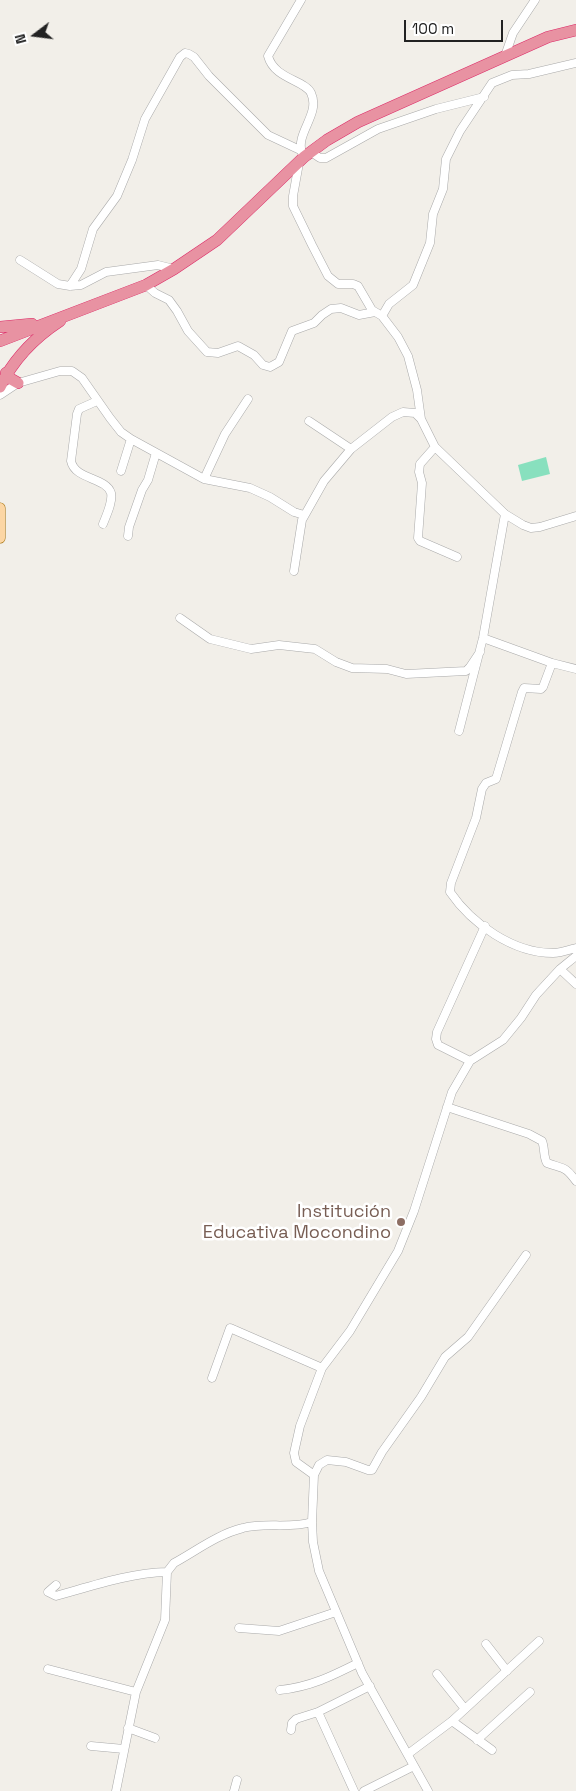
<!DOCTYPE html>
<meta charset="utf-8">
<style>
body{margin:0}
#map{position:relative;width:576px;height:1791px;overflow:hidden;background:#f2efe9;font-family:"Space Grotesk",sans-serif}
canvas{display:block}
.north{position:absolute;left:10px;top:10px;width:50px;height:50px;-webkit-text-stroke:4px #fff;paint-order:stroke;rotate:255deg;font-size:14px;font-weight:700;line-height:20px;text-align:center;color:#222}
.north::after{content:'';display:block;margin:auto;width:18px;height:22px;background:#222;clip-path:polygon(50% 0,100% 100%,50% 72%,0 100%)}
.scale{position:absolute;left:404px;top:20px;width:99px;height:22px;box-sizing:border-box;border:2px solid #222;border-top:0;padding-left:6px;font-size:15px;line-height:18px;white-space:nowrap;color:#222;-webkit-text-stroke:4px #fff;paint-order:stroke}
</style>
<div id="map">
<canvas width="576" height="1791"></canvas>
<div class="north">N</div>
<div class="scale">100 m</div>
</div>
<script>
const c = document.querySelector('canvas').getContext('2d');
c.lineJoin = 'round';
function paint(path, color) {
  c.fillStyle = color;
  c.fill(path, 'evenodd');
}
function trace(path, color, width, dash) {
  c.strokeStyle = color;
  c.lineWidth = width;
  c.lineCap = dash ? 'butt' : 'round';
  c.setLineDash(dash || []);
  c.stroke(path);
}
function write(font, color, halo, rows, align = 'center') {
  c.font = font + ' "Space Grotesk",sans-serif';
  c.lineWidth = 5;
  c.setLineDash([]);
  c.textBaseline = 'middle';
  c.strokeStyle = halo;
  c.fillStyle = color;
  for (const [text, x, y, turn = 0] of rows) {
    c.save();
    c.translate(x, y);
    c.rotate((+turn || 0) * Math.PI / 180);
    c.textAlign = isNaN(turn) ? turn : align;
    if (halo) c.strokeText(text, 0, 0);
    c.fillText(text, 0, 0);
    c.restore();
  }
}
const pitch = new Path2D(`
 M 546,457 L 550,474 L 522,481 L 518,465 Z`);
const minor = new Path2D(`
 M 301,0 L 268,56 C 274,79 305,80 311,93 C 321,114 295,133 302,153
 M 505,56 L 513,33 L 535,0
 M 311,152 L 320,158 L 326,158 L 378,129 L 436,109 L 484,97
 M 299,163 L 293,196 L 293,206 L 312,245 L 328,276 L 338,284 L 353,284 L 358,286 L 372,310 L 382,316 L 398,337 L 408,356 L 417,390 L 421,419 L 435,447 L 505,514 L 523,525 L 531,528 L 540,527 L 576,516
 M 20,260 L 58,284 L 70,286 L 81,285 L 106,272 L 158,265 L 174,269
 M 146,285 L 155,293 L 169,300 L 177,311 L 188,331 L 207,352 L 218,353 L 238,346 L 254,355 L 263,365 L 270,367 L 279,362 L 292,331 L 314,323 L 322,315 L 331,309 L 341,308 L 359,315 L 375,312
 M 70,286 L 81,269 L 93,229 L 117,196 L 132,160 L 145,119 L 180,57 L 185,53 L 189,54 L 194,57 L 209,76 L 268,135 L 300,150
 M 382,316 L 389,304 L 413,285 L 430,243 L 433,214 L 443,189 L 446,159 L 460,131 L 492,83 L 512,75 L 529,74 L 576,63
 M 0,395 L 18,383 L 60,371 L 72,371 L 82,378 L 110,418 L 121,432 L 131,439 L 204,479 L 250,488 L 270,497 L 294,512 L 304,515
 M 97,401 L 79,409 L 77,414 L 71,461 C 75,480 106,477 111,493 C 113,502 106,516 103,524
 M 309,421 L 351,449
 M 435,447 L 420,464 L 419,472 L 422,483 L 418,538 L 420,541 L 457,557
 M 121,471 L 131,439
 M 204,479 L 225,434 L 248,399
 M 128,536 L 129,527 L 142,490 L 148,480 L 156,453
 M 294,571 L 302,520 L 324,481 L 351,449 L 392,417 L 403,412 L 415,413 L 421,419
 M 180,618 L 210,639 L 251,649 L 279,645 L 315,649 L 336,662 L 352,668 L 387,669 L 406,674 L 466,671 L 470,667 L 480,652
 M 483,638 L 552,663 L 576,669
 M 552,663 L 543,687 L 541,689 L 524,688 L 522,692 L 496,779 L 486,783 L 482,789 L 476,818 L 451,883 L 450,892 C 472,924 513,953 553,953 C 560,953 569,950 576,948
 M 459,731 L 483,638 L 505,514
 M 560,969 L 576,984
 M 470,1061 L 438,1045 L 436,1039 L 437,1032 L 485,926
 M 447,1107 L 529,1134 L 542,1141 C 545,1148 543,1156 547,1163 C 564,1169 565,1166 576,1181
 M 212,1378 L 230,1328 L 322,1368
 M 314,1475 L 319,1465 L 327,1460 L 346,1462 L 368,1470 L 372,1470 L 382,1452 L 421,1397 L 445,1357 L 468,1337 L 526,1255
 M 56,1585 L 48,1592 L 56,1596 C 92,1586 129,1573 167,1572
 M 239,1628 L 279,1631 L 336,1612
 M 486,1644 L 507,1671
 M 48,1669 L 136,1692
 M 437,1674 L 465,1709
 M 280,1690 C 310,1687 332,1676 358,1663
 M 318,1712 L 354,1791
 M 452,1721 L 492,1750
 M 128,1728 L 155,1738
 M 291,1730 L 292,1723 L 296,1719 L 318,1712 L 370,1686
 M 477,1740 L 530,1692
 M 91,1746 L 124,1749
 M 408,1754 L 452,1721 L 539,1641
 M 116,1791 L 136,1692 L 165,1620 L 167,1572 L 174,1563 C 196,1551 218,1534 243,1528 C 265,1522 290,1529 312,1522
 M 234,1791 L 237,1780
 M 364,1791 L 414,1766
 M 428,1791 L 362,1673 L 319,1571 L 313,1542 L 312,1522 L 314,1475 L 296,1462 L 294,1453 L 300,1426 L 322,1368 L 350,1331 L 398,1251 L 414,1211 L 452,1092 L 470,1061 L 503,1040 L 521,1018 L 536,995 L 560,969 L 576,956`);
const major = new Path2D(`
 M 0,508 L 0,538`);
const highway = new Path2D(`
 M 0,327 L 32,324
 M 0,341 L 146,285 L 174,269 L 217,240 L 304,157 L 327,140 L 358,122 L 548,37 L 576,30
 M 6,373 L 11,379 L 18,383
 M 0,387 C 14,358 34,338 60,321`);
const markers = [
 [401,1222,5,"#8d6e63"]
];
const educationNames = [
 ["Institución",391,1212],
 ["Educativa Mocondino",391,1233]
];
paint(pitch, '#88e0be');
trace(minor, '#a9a9a9', 9);
trace(major, '#a06b00', 11);
trace(highway, '#dc2a67', 12);
trace(minor, '#fff', 8);
trace(major, '#fcd6a4', 10);
trace(highway, '#e892a2', 11);
for (const [x, y, r, color] of markers) {
  const dot = new Path2D();
  dot.arc(x, y, r, 0, 2 * Math.PI);
  c.fillStyle = color;
  c.fill(dot);
  trace(dot, '#fff', 2);
}
write('18px', '#785e54', '#fff', educationNames, 'right');
</script>
